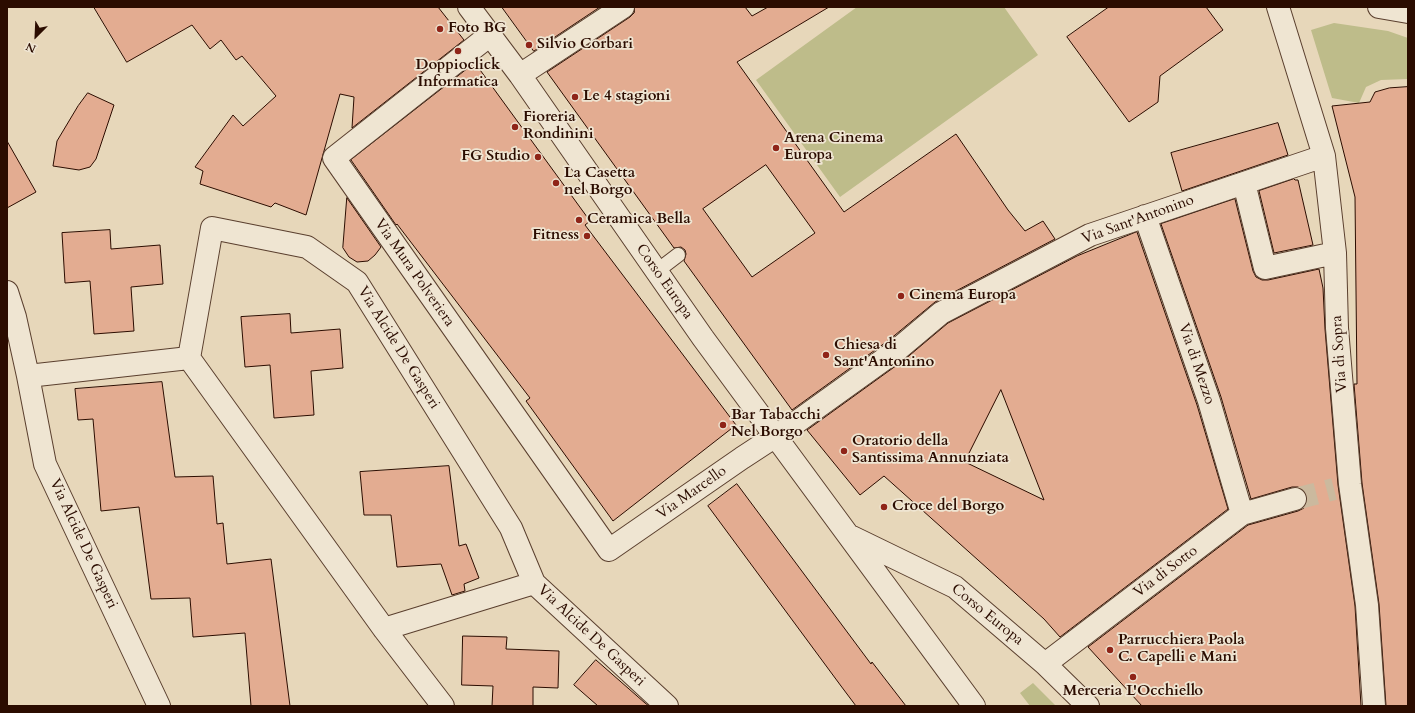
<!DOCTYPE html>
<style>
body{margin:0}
#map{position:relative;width:1415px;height:713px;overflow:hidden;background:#e7d7ba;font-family:Cardo,serif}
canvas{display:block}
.frame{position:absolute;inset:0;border:8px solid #2b0c00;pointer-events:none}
.north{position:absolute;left:16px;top:16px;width:40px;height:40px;-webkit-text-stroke:3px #efe5d2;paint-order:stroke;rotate:204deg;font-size:11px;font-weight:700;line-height:16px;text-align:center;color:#2b0c00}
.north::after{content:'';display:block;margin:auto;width:14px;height:18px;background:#2b0c00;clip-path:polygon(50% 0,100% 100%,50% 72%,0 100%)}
</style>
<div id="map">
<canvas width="1415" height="713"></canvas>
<div class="frame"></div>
<div class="north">N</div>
</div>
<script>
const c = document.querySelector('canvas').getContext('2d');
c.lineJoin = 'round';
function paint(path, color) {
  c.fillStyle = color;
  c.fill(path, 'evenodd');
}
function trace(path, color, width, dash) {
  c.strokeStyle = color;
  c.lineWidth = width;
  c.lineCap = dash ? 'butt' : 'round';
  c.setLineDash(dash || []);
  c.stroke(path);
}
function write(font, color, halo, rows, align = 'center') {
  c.font = font + ' Cardo,serif';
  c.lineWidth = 3.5;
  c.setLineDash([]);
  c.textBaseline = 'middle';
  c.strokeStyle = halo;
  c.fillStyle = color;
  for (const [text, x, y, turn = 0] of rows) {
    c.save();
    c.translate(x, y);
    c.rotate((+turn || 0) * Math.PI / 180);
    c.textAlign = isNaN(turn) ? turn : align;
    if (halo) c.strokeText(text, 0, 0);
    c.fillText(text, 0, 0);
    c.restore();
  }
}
const green = new Path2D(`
 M 857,7 L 1004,7 L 1038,55 L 840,197 L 756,80 Z
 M 1334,23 L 1388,31 L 1408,38 L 1408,79 L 1381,80 L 1366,87 L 1359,103 L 1332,98 L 1311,30 Z
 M 1033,683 L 1056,706 L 1030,706 L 1020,693 Z`);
const building = new Path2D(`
 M 94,7 L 438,7 L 464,40 L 352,128 L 354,97 L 340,94 L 306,215 L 275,203 L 271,207 L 200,184 L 203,171 L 195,167 L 233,115 L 243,126 L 276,96 L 242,56 L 236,60 L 221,40 L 210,49 L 192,25 L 127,62 Z
 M 502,7 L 600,7 L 534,51 Z
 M 635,7 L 745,7 L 752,16 L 768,7 L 829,7 L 737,62 L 844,212 L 956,134 L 1008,210 L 1025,231 L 1043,221 L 1055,239 L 935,302 L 889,340 L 792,410 L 684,261 L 686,254 L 685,250 L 681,247 L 674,248 L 547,72 L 630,17 L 634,13 ZM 766,165 L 815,233 L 752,277 L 703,209 Z
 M 1109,7 L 1206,7 L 1223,30 L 1160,76 L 1158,102 L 1129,122 L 1067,37 Z
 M 475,63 L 590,221 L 585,225 L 736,425 L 613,521 L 526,401 L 530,398 L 397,224 L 396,225 L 351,160 Z
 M 1408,87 L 1408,706 L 1386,706 L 1379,604 L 1362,483 L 1354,384 L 1357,384 L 1355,197 L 1332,106 L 1370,102 L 1375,92 L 1389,88 Z
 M 88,93 L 114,105 L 96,159 L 90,167 L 79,170 L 53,166 L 57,141 L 78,106 Z
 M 1278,123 L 1288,155 L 1182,191 L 1171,153 Z
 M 7,141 L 36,192 L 7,208 Z
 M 1294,179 L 1295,180 L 1298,180 L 1313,245 L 1274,253 L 1259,191 Z
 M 347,198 L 381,247 L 375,255 L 368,261 L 357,262 L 349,257 L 343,248 Z
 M 1235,199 L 1253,271 L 1256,277 L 1262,280 L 1268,280 L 1319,269 L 1323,288 L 1325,329 L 1338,485 L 1355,606 L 1361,706 L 1142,706 L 1088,647 L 1248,525 L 1298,511 L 1304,508 L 1307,502 L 1307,496 L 1304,490 L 1298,487 L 1292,487 L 1251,499 L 1221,397 L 1161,224 Z
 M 110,230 L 111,249 L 160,245 L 163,284 L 131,287 L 134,331 L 94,334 L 90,281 L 65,283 L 62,233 Z
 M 1137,232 L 1197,405 L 1228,509 L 1060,637 L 1044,619 L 884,476 L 860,495 L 807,430 L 904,360 L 948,323 L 1077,256 ZM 1001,390 L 1044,500 L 965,462 Z
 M 290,314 L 291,333 L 340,329 L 343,368 L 311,371 L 314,415 L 274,418 L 270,365 L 245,367 L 241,317 Z
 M 162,382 L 175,477 L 213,476 L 217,524 L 223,523 L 227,564 L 271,559 L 290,706 L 251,706 L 245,633 L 193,637 L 190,598 L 151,599 L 139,507 L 101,511 L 93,419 L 78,420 L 75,389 Z
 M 449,466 L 459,546 L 466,544 L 479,578 L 464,584 L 465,591 L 452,595 L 441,564 L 397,567 L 391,515 L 364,515 L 360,472 Z
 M 737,484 L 871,664 L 872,662 L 906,706 L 856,706 L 841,686 L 708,506 Z
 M 463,636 L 507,637 L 506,649 L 559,651 L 558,688 L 533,687 L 533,706 L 492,706 L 493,686 L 462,685 Z
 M 596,660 L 645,703 L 649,706 L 598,706 L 574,685 Z`);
const minorTunnel = new Path2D(`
 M 1295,499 L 1334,489`);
const service = new Path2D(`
 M 657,271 L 678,255`);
const minor = new Path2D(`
 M 469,7 L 520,75 L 703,338 L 974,706
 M 1278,7 L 1324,156 L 1335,253 L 1337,328 L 1350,484 L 1367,605 L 1374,706
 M 1379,7 L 1408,12
 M 490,35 L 334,158 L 609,550 L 742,458 L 794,424 L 897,350 L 941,313 L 1090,235 L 1324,156
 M 520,75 L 623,7
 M 1244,183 L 1265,268 L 1335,253
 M 1145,216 L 1209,401 L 1242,514
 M 7,292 L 15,317 L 28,376 L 45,464 L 159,706
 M 189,358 L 212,228 L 307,247 L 357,282 L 511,528 L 534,583
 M 28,376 L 189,358 L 384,629 L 443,706
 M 852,537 L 955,587 L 1045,664 L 1088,706
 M 384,629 L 534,583 L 667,706
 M 1045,664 L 1242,514 L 1295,499`);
const markers = [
 [440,29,4,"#8f2418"],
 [529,45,4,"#8f2418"],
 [458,51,4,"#8f2418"],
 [575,97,4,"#8f2418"],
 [515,127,4,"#8f2418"],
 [776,148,4,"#8f2418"],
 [538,157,4,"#8f2418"],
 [556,183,4,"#8f2418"],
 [579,220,4,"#8f2418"],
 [587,236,4,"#8f2418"],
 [901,296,4,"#8f2418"],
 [826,355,4,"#8f2418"],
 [723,425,4,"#8f2418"],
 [844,451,4,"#8f2418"],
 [884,507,4,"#8f2418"],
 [1110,650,4,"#8f2418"],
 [1133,677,4,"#8f2418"]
];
const poiNames = [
 ["Foto BG",448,29],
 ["Silvio Corbari",537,45],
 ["Doppioclick",458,66,"center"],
 ["Informatica",458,83,"center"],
 ["Le 4 stagioni",583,97],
 ["Fioreria",523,118],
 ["Rondinini",523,135],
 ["Arena Cinema",784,139],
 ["Europa",784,156],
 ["FG Studio",530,157,"right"],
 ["La Casetta",564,174],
 ["nel Borgo",564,191],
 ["Ceramica Bella",587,220],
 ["Fitness",579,236,"right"],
 ["Cinema Europa",909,296],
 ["Chiesa di",834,346],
 ["Sant'Antonino",834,363],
 ["Bar Tabacchi",731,416],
 ["Nel Borgo",731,433],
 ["Oratorio della",852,442],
 ["Santissima Annunziata",852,459],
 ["Croce del Borgo",892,507],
 ["Parrucchiera Paola",1118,641],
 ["C. Capelli e Mani",1118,658],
 ["Merceria L'Occhiello",1133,692,"center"]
];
const streetNames = [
 ["Via Sant'Antonino",1138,220,-20],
 ["Via Mura Polveriera",414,273,55],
 ["Corso Europa",664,282,55],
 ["Via Alcide De Gasperi",398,348,58],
 ["Via di Sopra",1340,354,-94],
 ["Via di Mezzo",1196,364,71],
 ["Via Marcello",692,493,-35],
 ["Via Alcide De Gasperi",83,544,65],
 ["Via di Sotto",1166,572,-37],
 ["Corso Europa",987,615,39],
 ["Via Alcide De Gasperi",591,636,43]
];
paint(green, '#bebc8a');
paint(building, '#e3ac91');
trace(building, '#2b0c00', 1);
trace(minorTunnel, '#cbb99e', 22, [22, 11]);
trace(service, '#5a3f2e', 16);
trace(minor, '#5a3f2e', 24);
trace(service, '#efe5d2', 14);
trace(minor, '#efe5d2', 22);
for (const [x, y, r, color] of markers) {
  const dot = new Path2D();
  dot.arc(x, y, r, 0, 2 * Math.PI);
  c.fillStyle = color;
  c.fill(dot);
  trace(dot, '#efe5d2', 1.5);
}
write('bold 15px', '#2b0c00', '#efe5d2', poiNames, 'left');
write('15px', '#2b0c00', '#efe5d2', streetNames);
</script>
